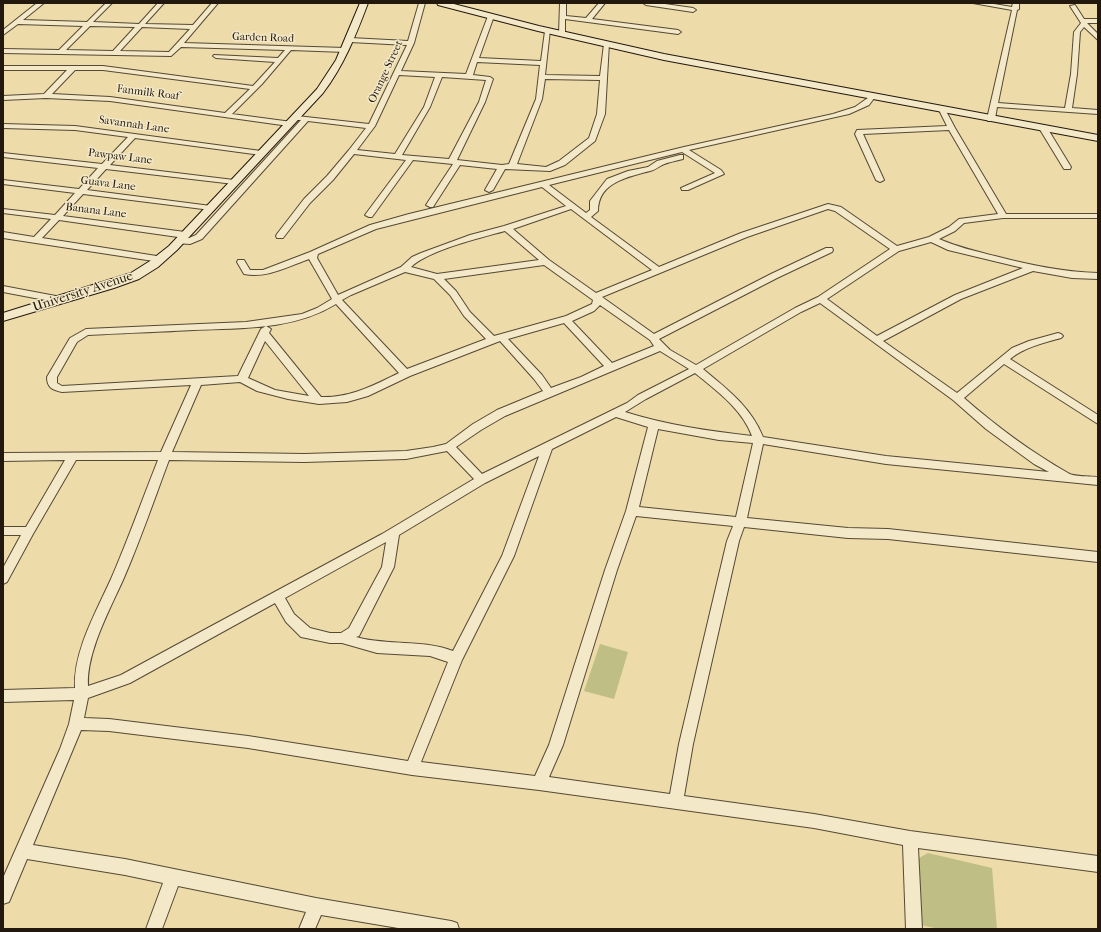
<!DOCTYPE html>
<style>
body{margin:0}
#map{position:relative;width:1101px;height:932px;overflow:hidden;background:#eddbaa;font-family:"IM FELL French Canon",serif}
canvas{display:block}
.frame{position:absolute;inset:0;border:4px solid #22180d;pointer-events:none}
</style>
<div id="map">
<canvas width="1101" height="932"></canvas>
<div class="frame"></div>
</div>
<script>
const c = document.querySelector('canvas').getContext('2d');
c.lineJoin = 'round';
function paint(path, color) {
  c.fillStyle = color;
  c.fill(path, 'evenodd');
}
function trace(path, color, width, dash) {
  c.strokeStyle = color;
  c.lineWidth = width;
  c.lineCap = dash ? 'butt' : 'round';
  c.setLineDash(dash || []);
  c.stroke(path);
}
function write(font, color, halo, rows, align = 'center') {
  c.font = font + ' "IM FELL French Canon",serif';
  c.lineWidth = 3;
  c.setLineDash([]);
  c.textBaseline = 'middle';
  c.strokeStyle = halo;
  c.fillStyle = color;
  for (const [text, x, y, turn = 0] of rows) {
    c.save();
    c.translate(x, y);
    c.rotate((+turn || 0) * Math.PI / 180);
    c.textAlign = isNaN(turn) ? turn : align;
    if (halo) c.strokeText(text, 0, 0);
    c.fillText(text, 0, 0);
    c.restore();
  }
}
const green = new Path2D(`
 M 600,644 L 628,652 L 614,699 L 584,691 Z
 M 928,853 L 992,868 L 997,929 L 939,929 L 921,925 L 919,858 Z`);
const street = new Path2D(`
 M 37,3 L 44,3 L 23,20 L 87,22 L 106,3 L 112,3 L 93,22 L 139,24 L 158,3 L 164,3 L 145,24 L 193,25 L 212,3 L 218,3 L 184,43 L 345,48 L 348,50 L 345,52 L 291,50 L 262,84 L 232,114 L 292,122 L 293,124 L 289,126 L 110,101 L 46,98 L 3,100 L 3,96 L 44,94 L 67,70 L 3,70 L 3,66 L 103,66 L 253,86 L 275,62 L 216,58 L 213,56 L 214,55 L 278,58 L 285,50 L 181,47 L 171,56 L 3,53 L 3,49 L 59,50 L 83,26 L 18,24 L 3,35 L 3,30 ZM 90,26 L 135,27 L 113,51 L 66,50 ZM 142,27 L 190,29 L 169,52 L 120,51 ZM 75,70 L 103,70 L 250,89 L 225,113 L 110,97 L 52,94 Z
 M 419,3 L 425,3 L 414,43 L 401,71 L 466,74 L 488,16 L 491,14 L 494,16 L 479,58 L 541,61 L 545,31 L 550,30 L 545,75 L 600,76 L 604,44 L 609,43 L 605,114 L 595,141 L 565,165 L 550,171 L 505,169 L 493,190 L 489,192 L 485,190 L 497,169 L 460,165 L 433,207 L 430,207 L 426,205 L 453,164 L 413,160 L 372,217 L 369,217 L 365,215 L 406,160 L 354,154 L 333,180 L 310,203 L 283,238 L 277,238 L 276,236 L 277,234 L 304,199 L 327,176 L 349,150 L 366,128 L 308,121 L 202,239 L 190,244 L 176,243 L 175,241 L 176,239 L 189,238 L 196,235 L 301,120 L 297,120 L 297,116 L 369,124 L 407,45 L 350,42 L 347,40 L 350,38 L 408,41 ZM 477,62 L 540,65 L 536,99 L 509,164 L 502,165 L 457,160 L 485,102 L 493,79 L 490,77 L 473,75 ZM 399,75 L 435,77 L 424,107 L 395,154 L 357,150 L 375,126 ZM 442,77 L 486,80 L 479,102 L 449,159 L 402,155 L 430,107 ZM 545,79 L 600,80 L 597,114 L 589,138 L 559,161 L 546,167 L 517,164 L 542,99 Z
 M 560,3 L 566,3 L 566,16 L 586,18 L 599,3 L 605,3 L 592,19 L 678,30 L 681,32 L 678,34 L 565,19 L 565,34 L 562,36 L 559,34 Z
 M 643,3 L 658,3 L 693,8 L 696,10 L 693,12 L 646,5 Z
 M 973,3 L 988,3 L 1012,7 L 1013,3 L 1019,3 L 1019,9 L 1017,10 L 998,103 L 1065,108 L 1071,74 L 1074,32 L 1081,23 L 1070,6 L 1075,5 L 1084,19 L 1098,19 L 1098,23 L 1087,23 L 1098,34 L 1098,40 L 1084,27 L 1080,32 L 1077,74 L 1072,108 L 1098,110 L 1098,114 L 997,107 L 995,119 L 994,121 L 988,121 L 987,119 L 1012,10 Z
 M 872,95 L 875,97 L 869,105 L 849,114 L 689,150 L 721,170 L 724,174 L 688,190 L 682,190 L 681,188 L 715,173 L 682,152 L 549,185 L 586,213 L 590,210 L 590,201 L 607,179 L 628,171 L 648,167 L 657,161 L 680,155 L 683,155 L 683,159 C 676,161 668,162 662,165 C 658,167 655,170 650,171 C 628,177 598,182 598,211 L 591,217 L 659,267 L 741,233 L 828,204 L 841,207 L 897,246 L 929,237 L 949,227 L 959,219 L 998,214 L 949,130 L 863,134 L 884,180 L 880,182 L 876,180 L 855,134 L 857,130 L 947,126 L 939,110 L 945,109 L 955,128 L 1006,214 L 1098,214 L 1098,218 L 1003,218 L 964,223 L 955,231 L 939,239 C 957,247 975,251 995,256 C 1029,265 1063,272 1098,273 L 1098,279 L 1072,278 L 1033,271 L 961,299 L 883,341 L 957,393 L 1012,348 L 1029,341 L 1058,333 L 1061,334 L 1063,336 L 1061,338 C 1043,343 1025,347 1010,359 L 1098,415 L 1098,424 L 1004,364 L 964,398 C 996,426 1031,452 1068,473 C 1073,477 1091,476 1098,477 L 1098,485 L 886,464 L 763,444 L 747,518 L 848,528 L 888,529 L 1098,552 L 1098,562 L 888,539 L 848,538 L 744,527 L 739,541 L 693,744 L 684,796 L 814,814 L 910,831 L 1098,856 L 1098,872 L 918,848 L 922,929 L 906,929 L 903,845 L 814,828 L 539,790 L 412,775 L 248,748 L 109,731 L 81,730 L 33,845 L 125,859 L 316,898 L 451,921 L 457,923 L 459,929 L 404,929 L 321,915 L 315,929 L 299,929 L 306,912 L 178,886 L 162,929 L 146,929 L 163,883 L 125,875 L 27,859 L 9,902 L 3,904 L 3,878 L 60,749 L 69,724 L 74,700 L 3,702 L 3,690 L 75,688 C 73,652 96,612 111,579 C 128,540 142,500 158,460 L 76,460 L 33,534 L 7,582 L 3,584 L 3,568 L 21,535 L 3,535 L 3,527 L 26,527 L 65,460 L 3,461 L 3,453 L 161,452 L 191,385 L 62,392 C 53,390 47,388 47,377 L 70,338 L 86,329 L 246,322 L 302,314 L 317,308 L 332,299 L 309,259 C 289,266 266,279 244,274 L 237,262 L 238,260 L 244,260 L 250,270 L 263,270 L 310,252 L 370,225 L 409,214 L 684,147 L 833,114 L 855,107 ZM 542,187 L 566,206 L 504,226 L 470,235 L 421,253 L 412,257 L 401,267 L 338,295 L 317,258 L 318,254 L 376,229 ZM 571,209 L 652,270 L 596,293 L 549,260 L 513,229 ZM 828,209 L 835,211 L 890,249 L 818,297 L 795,308 L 696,365 L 670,350 L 659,339 L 777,278 L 832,252 L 833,250 L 832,248 L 826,248 L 771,274 L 654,334 L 602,297 L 747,237 ZM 505,231 L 539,260 L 437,274 L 411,267 C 429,250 480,238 505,231 ZM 931,242 L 948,250 L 1023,268 L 955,295 L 877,336 L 827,299 L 899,251 ZM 544,265 L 593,300 L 592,304 L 566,316 L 494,336 L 470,312 L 456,291 L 444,279 ZM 405,272 L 434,279 L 450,295 L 464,316 L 486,339 L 407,369 L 342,300 L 351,295 ZM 820,303 L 953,400 L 986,429 L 1034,464 L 1049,472 L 886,456 L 763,437 C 751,407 727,389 703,369 L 801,312 ZM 336,304 L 399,373 C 374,385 351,398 321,397 L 269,333 L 271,329 L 266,326 L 261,329 L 238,376 L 62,386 L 57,383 L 57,377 L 77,342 L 88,335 C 124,333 159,332 194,330 C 242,328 294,330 336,304 ZM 600,305 L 650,340 L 654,346 L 612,363 L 572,321 L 594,311 ZM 564,323 L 604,366 L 581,377 L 551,388 L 542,375 L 508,339 ZM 265,341 L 309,396 L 275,390 L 248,378 ZM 500,341 L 534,379 L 543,391 L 497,410 L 473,424 L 446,444 L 433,447 L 406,451 L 304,454 L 172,452 L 201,385 L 240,382 L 257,391 L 288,399 L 319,404 L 347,402 L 368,396 L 410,376 ZM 660,351 L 689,369 L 638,395 L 627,403 L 482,474 L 456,447 L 481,430 L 505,416 ZM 695,373 C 717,391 742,409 752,436 C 709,431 666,425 625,412 L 646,399 ZM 616,417 L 648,427 L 626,511 L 605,570 L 549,745 L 535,776 L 421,762 L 462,660 L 514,556 L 552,449 ZM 658,429 L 719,440 L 753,443 L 736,517 L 639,507 ZM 447,451 L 474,479 L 382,534 L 180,643 L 121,675 L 88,686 C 86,653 110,609 123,580 C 140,541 154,500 169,460 L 304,462 L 406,459 ZM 539,456 L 502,556 L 453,651 C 422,639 388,646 356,637 L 359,636 L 394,567 L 399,535 L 485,483 ZM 636,516 L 733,526 L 727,541 L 679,744 L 670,794 L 549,777 L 563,745 L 617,570 ZM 386,542 L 382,567 L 349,628 L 341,633 L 330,633 L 310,628 L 294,614 L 285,598 ZM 275,603 L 286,622 L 301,637 L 306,638 L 330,643 L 342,643 L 377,653 L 430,656 L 448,662 L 408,761 L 248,736 L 109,719 L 84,718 L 88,698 L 130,683 Z
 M 3,124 L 75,126 L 261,151 L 265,153 L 261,155 L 135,138 L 110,165 L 234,180 L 238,182 L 234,184 L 106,169 L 87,190 L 211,206 L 215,208 L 211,210 L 83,194 L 63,216 L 185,232 L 189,235 L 185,238 L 59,220 L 42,238 L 163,257 L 164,259 L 163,261 L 160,262 L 3,238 L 3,232 L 34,237 L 51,219 L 3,213 L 3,209 L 55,215 L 75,193 L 3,184 L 3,180 L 79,189 L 98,168 L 3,157 L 3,153 L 102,164 L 128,137 L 75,130 L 3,128 Z
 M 1040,126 L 1046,126 L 1071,167 L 1070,169 L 1064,169 L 1039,128 Z
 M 3,286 L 61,297 L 66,300 L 61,303 L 3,292 Z`);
const secondary = new Path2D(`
 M 360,3 L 368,3 C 356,35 344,65 323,93 L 177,250 L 158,267 L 139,279 L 114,288 L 3,321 L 3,313 L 131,273 L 150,261 L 169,246 L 317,89 L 336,60 Z
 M 437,3 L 450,3 L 539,26 L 664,54 L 1098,135 L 1098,141 L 664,60 L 538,31 L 438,5 Z`);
const farStreetnames = [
 ["Garden Road",263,38,2],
 ["Orange Street",386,72,-65],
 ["Fanmilk Roaf",148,93,7],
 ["Savannah Lane",134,125,8],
 ["Pawpaw Lane",120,157,7],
 ["Guava Lane",108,184,7],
 ["Banana Lane",96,211,7]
];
const streetNames = [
 ["University Avenue",83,292,-18]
];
paint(green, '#bfbe84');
trace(street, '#554934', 2);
trace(secondary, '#22180d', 2);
paint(street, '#f3e8c8');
paint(secondary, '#f3e8c8');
write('11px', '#22180d', '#f3e8c8', farStreetnames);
write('13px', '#22180d', '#f3e8c8', streetNames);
</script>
